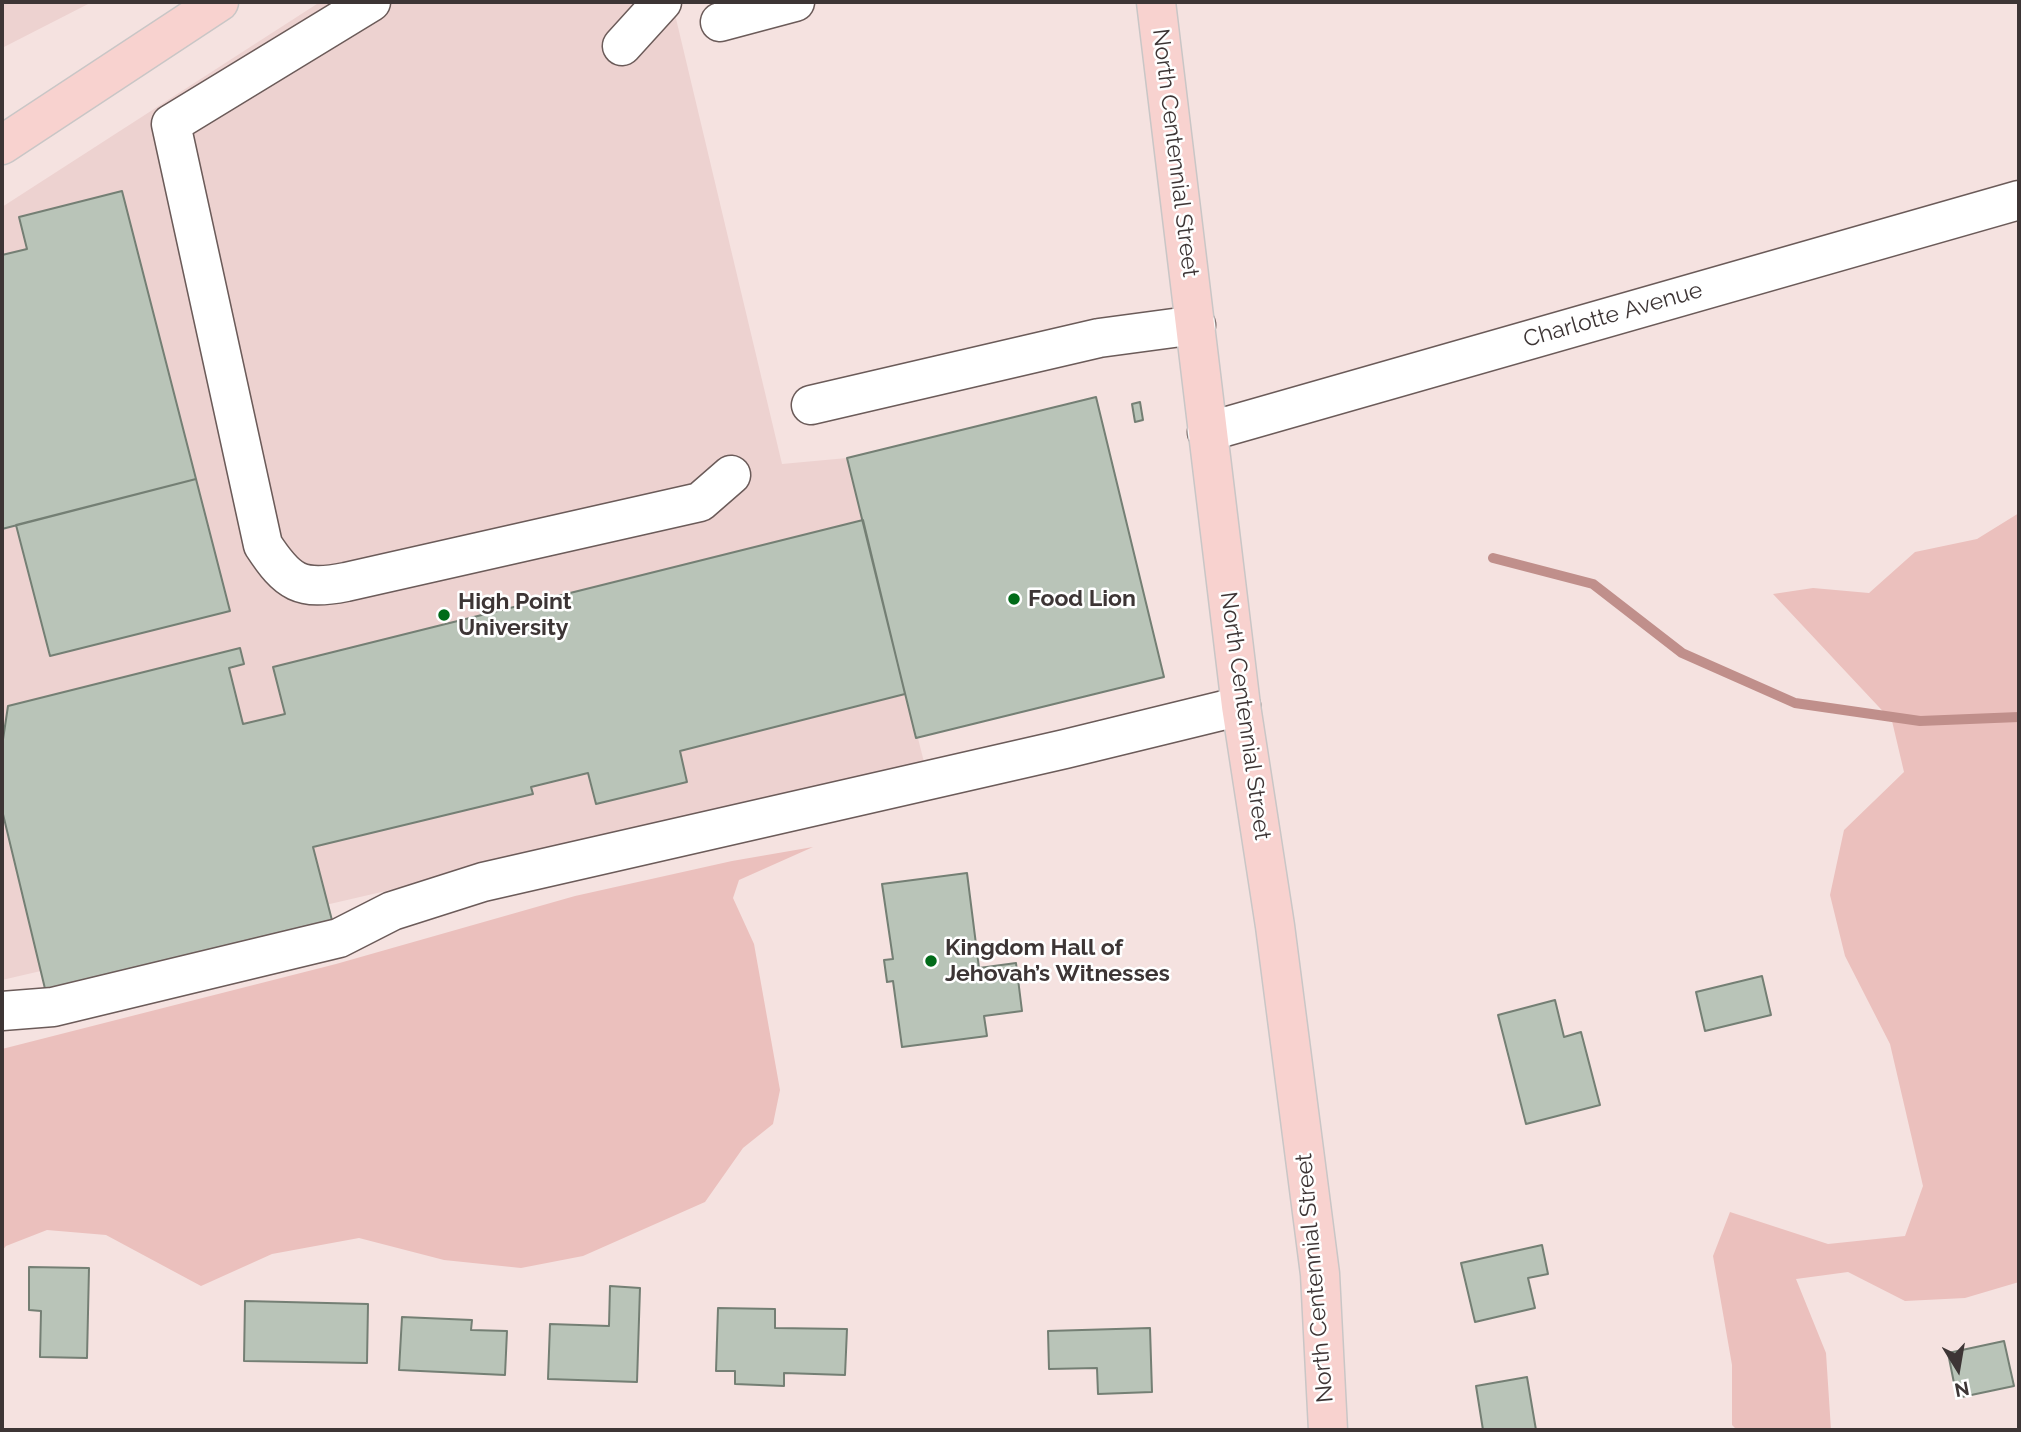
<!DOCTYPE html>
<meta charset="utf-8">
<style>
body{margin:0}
#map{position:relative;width:2021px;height:1432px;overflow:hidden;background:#f5e2e0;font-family:Raleway,sans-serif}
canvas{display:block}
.frame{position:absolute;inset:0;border:4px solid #3d3535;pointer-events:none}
.north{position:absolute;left:1923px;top:1334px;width:70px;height:70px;-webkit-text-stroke:5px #fff;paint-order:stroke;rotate:169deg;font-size:19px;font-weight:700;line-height:28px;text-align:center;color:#3d3535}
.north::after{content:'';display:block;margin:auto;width:24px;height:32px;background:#3d3535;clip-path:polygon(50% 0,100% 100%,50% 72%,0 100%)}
</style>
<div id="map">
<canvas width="2021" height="1432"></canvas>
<div class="frame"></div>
<div class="north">N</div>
</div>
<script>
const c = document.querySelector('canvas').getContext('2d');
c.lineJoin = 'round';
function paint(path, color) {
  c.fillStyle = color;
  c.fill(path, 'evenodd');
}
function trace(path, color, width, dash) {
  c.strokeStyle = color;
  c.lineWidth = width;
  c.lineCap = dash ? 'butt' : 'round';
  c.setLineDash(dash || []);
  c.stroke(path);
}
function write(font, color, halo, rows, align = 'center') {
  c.font = font + ' Raleway,sans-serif';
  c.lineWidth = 5;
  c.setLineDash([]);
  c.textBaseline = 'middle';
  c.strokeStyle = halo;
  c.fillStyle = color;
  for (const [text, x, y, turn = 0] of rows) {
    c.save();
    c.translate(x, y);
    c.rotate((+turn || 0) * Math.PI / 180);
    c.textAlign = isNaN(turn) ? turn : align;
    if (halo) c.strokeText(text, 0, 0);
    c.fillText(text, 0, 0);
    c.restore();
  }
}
const built = new Path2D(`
 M 2,2 L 92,2 L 2,48 Z
 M 320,2 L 687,2 L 673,6 L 782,464 L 847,458 L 925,766 L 2,980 L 2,207 Z`);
const green = new Path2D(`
 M 2019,513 L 2019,1282 L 1965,1298 L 1905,1301 L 1848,1272 L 1796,1279 L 1826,1353 L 1831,1430 L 1737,1430 L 1732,1425 L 1732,1365 L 1713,1256 L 1730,1212 L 1828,1244 L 1905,1236 L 1923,1186 L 1890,1044 L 1845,956 L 1830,895 L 1844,830 L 1904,772 L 1892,721 L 1773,594 L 1813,588 L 1869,593 L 1915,552 L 1977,539 Z
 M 813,847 L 739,880 L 733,898 L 754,944 L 780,1090 L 773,1124 L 743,1148 L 705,1202 L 583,1256 L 521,1268 L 444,1260 L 359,1238 L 272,1254 L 201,1286 L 106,1235 L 47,1230 L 6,1246 L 2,1251 L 2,1049 L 336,964 L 575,896 L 732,861 Z`);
const stream = new Path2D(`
 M 1493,558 L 1593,584 L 1682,653 L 1795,703 L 1920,721 L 2019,717`);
const building = new Path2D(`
 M 122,191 L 196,479 L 2,529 L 2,255 L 27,249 L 19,217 Z
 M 1096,397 L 1164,677 L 916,738 L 847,458 Z
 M 1140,402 L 1143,420 L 1135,422 L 1132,404 Z
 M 196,479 L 230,611 L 50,656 L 16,525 Z
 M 863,520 L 905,694 L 680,751 L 687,782 L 596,804 L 588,773 L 531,787 L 533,794 L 313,847 L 334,928 L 47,997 L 2,810 L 2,746 L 8,706 L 240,648 L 244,664 L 229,668 L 243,724 L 285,714 L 273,667 Z
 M 967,873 L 979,968 L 1016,963 L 1022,1011 L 984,1016 L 987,1036 L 902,1047 L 893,981 L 887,982 L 884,960 L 893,959 L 882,884 Z
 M 1762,976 L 1771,1015 L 1705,1031 L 1696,992 Z
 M 1555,1000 L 1564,1037 L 1581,1032 L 1600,1105 L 1526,1124 L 1498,1015 Z
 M 1542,1245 L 1548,1274 L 1528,1278 L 1535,1308 L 1475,1322 L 1461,1263 Z
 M 29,1267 L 89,1268 L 87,1358 L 40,1357 L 41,1311 L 29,1310 Z
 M 610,1286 L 640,1288 L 637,1382 L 548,1379 L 550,1324 L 609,1326 Z
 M 245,1301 L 368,1304 L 367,1363 L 244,1361 Z
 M 718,1308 L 775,1309 L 775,1328 L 847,1329 L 845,1375 L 784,1373 L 784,1386 L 735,1384 L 735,1371 L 716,1371 Z
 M 402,1317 L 472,1320 L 471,1330 L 507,1331 L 505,1375 L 399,1370 Z
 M 1150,1328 L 1152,1392 L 1098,1394 L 1097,1368 L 1049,1369 L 1048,1331 Z
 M 2004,1341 L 2014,1386 L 1957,1398 L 1948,1353 Z
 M 1527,1377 L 1536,1430 L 1483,1430 L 1476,1386 Z`);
const minor = new Path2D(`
 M 371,2 L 171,124 L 263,545 C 288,583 300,591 346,582 L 700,502 L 731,475
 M 720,22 L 795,2
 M 622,46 L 662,2
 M 811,405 L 1099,338 L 1196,325
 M 1207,432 L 2019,200
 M 2,1011 L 53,1007 L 339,938 L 392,911 L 483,882 L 1065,749 L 1241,706`);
const major = new Path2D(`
 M 1156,2 L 1241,706 L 1275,926 L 1320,1274 L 1328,1430
 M 2,145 L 219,2`);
const markers = [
 [1014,599,7,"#016b19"],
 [444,615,7,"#016b19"],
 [931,961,7,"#016b19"]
];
const streetNames = [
 ["North Centennial Street",1175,153,83],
 ["Charlotte Avenue",1613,315,-16],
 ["North Centennial Street",1245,716,82],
 ["North Centennial Street",1315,1278,-95]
];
const poiNames = [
 ["Food Lion",1028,599],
 ["High Point",458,602],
 ["University",458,628],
 ["Kingdom Hall of",945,948],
 ["Jehovah’s Witnesses",945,974]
];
paint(built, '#edd2d0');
paint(green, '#ebc0bd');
trace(stream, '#c08f8b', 10);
paint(building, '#b9c4b8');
trace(building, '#747f74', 2);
trace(minor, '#6b5b59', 41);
trace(major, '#c9c6c6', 41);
trace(minor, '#fff', 38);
trace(major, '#f8d2cf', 38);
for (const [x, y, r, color] of markers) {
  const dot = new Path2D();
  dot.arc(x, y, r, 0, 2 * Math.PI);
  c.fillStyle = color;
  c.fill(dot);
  trace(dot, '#fff', 2.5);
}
write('23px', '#3d3535', '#fff', streetNames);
write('bold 23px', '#3d3535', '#fff', poiNames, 'left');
</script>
